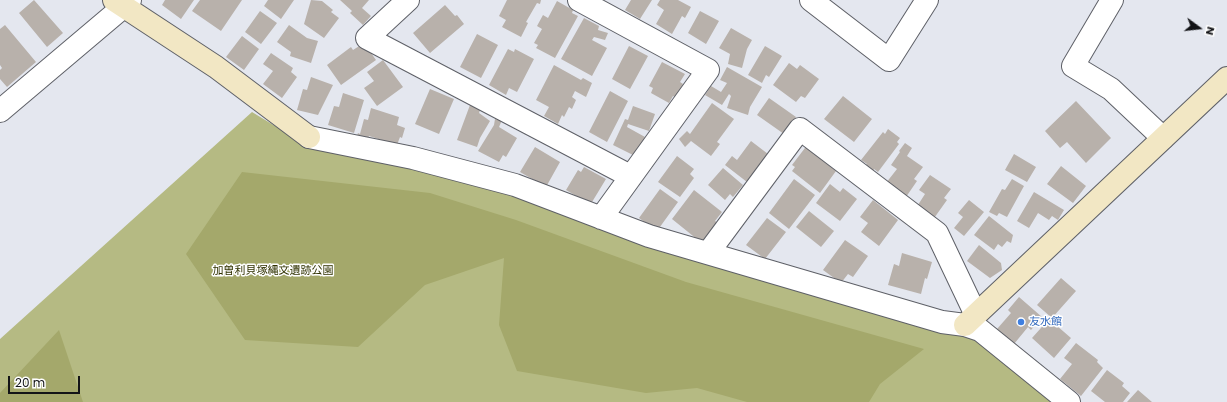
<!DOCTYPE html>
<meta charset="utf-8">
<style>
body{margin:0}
#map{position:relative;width:1227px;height:402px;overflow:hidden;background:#e4e7ef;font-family:Poppins,sans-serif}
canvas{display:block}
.north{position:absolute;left:1179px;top:8px;width:40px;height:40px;-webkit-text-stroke:3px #fff;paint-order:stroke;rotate:105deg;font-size:11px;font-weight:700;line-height:16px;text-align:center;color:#131417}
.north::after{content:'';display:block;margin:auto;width:14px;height:18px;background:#131417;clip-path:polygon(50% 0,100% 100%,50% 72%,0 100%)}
.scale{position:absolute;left:8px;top:376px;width:72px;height:18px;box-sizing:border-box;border:2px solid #131417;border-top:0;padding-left:5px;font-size:12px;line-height:14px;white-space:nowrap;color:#131417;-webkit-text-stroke:3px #fff;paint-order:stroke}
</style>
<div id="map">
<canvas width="1227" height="402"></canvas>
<div class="north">N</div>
<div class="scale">20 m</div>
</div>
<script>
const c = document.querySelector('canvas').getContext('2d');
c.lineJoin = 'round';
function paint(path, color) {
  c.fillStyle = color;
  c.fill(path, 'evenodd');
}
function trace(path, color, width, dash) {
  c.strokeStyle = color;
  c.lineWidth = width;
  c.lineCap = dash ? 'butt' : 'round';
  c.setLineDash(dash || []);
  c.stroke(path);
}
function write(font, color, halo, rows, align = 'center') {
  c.font = font + ' Poppins,"Noto Sans JP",sans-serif';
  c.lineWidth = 3;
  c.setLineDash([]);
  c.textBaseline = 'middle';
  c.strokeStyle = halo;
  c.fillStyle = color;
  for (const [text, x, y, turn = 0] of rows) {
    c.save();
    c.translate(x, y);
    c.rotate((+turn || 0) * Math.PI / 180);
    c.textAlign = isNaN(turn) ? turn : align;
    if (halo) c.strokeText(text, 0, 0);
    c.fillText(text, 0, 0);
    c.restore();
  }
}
const green = new Path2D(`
 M 252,112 L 303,143 L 406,163 L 972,336 L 1056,402 L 0,402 L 0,339 Z`);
const forest = new Path2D(`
 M 242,172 L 430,193 L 516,220 L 686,282 L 924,349 L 880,384 L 869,402 L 747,402 L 697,388 L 646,393 L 517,371 L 499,325 L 504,258 L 425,285 L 358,347 L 245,340 L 186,254 Z
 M 59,330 L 83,402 L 0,402 L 0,393 Z`);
const building = new Path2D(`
 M 34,0 L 63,33 L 47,47 L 19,13 Z
 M 165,0 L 194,0 L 181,19 L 162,5 Z
 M 200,0 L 242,0 L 221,31 L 192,11 Z
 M 268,0 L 294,0 L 281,19 L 264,6 Z
 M 311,0 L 322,1 L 333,10 L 331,12 L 339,18 L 324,38 L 304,24 Z
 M 340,0 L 369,0 L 362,8 L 371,16 L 363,25 L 350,13 L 352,11 Z
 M 507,0 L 541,0 L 540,4 L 537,3 L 526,22 L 528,23 L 521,37 L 502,27 L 506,20 L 499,16 Z
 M 631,0 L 652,0 L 640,19 L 625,10 Z
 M 660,0 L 678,0 L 691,7 L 685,18 L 682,16 L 672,34 L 656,24 L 664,10 L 657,5 Z
 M 557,1 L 573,10 L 572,13 L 578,16 L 555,58 L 536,48 L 538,45 L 534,43 L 542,29 L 537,26 L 543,15 L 548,18 Z
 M 445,5 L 455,16 L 457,15 L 464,24 L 430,53 L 413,33 Z
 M 260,11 L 277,23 L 261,44 L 245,32 Z
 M 700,11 L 719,21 L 706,44 L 688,33 Z
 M 584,18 L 599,26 L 598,30 L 608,33 L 605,40 L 594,37 L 592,40 L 607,48 L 592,76 L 561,59 Z
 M 5,25 L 36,62 L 7,87 L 0,79 L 0,70 L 2,68 L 0,65 L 0,29 Z
 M 289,25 L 307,38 L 318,41 L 311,63 L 290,56 L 291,52 L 277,42 Z
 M 731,28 L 752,40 L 747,49 L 742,68 L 728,64 L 730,54 L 719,48 Z
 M 477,34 L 498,45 L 481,78 L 460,67 Z
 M 242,36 L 259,49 L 244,70 L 226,57 Z
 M 364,43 L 376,60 L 341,85 L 327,65 L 351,47 L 353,50 Z
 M 629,46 L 648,56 L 630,89 L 612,79 Z
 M 765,46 L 782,56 L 769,77 L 766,75 L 762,83 L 748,75 Z
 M 508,49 L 514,52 L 515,49 L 534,59 L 517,92 L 509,88 L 506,95 L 489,85 Z
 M 271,53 L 293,68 L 291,72 L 297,77 L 282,98 L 263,84 L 273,71 L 263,64 Z
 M 383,60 L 403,87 L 377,106 L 364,88 L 374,81 L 367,72 Z
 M 662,62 L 685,74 L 680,82 L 683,84 L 676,98 L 673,96 L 669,103 L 651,93 L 653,88 L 649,86 Z
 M 789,63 L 797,69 L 800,65 L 819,79 L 805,98 L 801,96 L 796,102 L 773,85 Z
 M 554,65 L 581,80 L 583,78 L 592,83 L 586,97 L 575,91 L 572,97 L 576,100 L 572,109 L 569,107 L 564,117 L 562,115 L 558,124 L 544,116 L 549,107 L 536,100 Z
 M 727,67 L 762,87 L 750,107 L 748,115 L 727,108 L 731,96 L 729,94 L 722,105 L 705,95 L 711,86 L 721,92 L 727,83 L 720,80 Z
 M 311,77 L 333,85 L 318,115 L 297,110 L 303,89 L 307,90 Z
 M 430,89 L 454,99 L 439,134 L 415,124 Z
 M 610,91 L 628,101 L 607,142 L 589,132 Z
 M 343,93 L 364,100 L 354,133 L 328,125 L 334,106 L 339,107 Z
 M 843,96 L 872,119 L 854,142 L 824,119 Z
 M 769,98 L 796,117 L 784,134 L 757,115 Z
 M 1076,101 L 1111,138 L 1086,163 L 1067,142 L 1060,148 L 1045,131 Z
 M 712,103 L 734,119 L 717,142 L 720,144 L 711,156 L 691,141 L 685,147 L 679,139 L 687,131 L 690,134 Z
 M 470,105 L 480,110 L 479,113 L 490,121 L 480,138 L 477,147 L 457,140 Z
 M 633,106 L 655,114 L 649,131 L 628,124 L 627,127 L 645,137 L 635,156 L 613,145 L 625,119 L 628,120 Z
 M 371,108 L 399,117 L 397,125 L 405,128 L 402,138 L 400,137 L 397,145 L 369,136 L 367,141 L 356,138 L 358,133 L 360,134 L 364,119 L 368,120 Z
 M 495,119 L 502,120 L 499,127 L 517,138 L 506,157 L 503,155 L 499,162 L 478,151 L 494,125 Z
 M 888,129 L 900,138 L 897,142 L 899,144 L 878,172 L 874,169 L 873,172 L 865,166 L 867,164 L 861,160 L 883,132 L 885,134 Z
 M 751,141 L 768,154 L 747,182 L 725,165 L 732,156 L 737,160 Z
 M 905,143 L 912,148 L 907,156 L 923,167 L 914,179 L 917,181 L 906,197 L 886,183 L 897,169 L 891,165 L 900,152 L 899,151 Z
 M 808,144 L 834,164 L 831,167 L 836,171 L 820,193 L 792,171 L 795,167 L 792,165 Z
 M 535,147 L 560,162 L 546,187 L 520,172 Z
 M 1014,154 L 1036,167 L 1027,182 L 1005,170 Z
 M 677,156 L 694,169 L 690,174 L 694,178 L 680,197 L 658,182 Z
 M 1061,166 L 1086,186 L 1073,203 L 1047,184 Z
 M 584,167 L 606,179 L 589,207 L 578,197 L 566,190 L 578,170 L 581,172 Z
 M 723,168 L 743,185 L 733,197 L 730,194 L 725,200 L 708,185 Z
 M 930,175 L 951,189 L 944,198 L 947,200 L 932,221 L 916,208 L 925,194 L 919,190 Z
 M 794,179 L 815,195 L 789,229 L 769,213 Z
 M 1012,179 L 1024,186 L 1007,217 L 999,213 L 997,216 L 989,212 L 1002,189 L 1005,190 Z
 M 830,184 L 840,192 L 843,188 L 857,199 L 840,221 L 816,203 Z
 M 660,189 L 678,202 L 657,231 L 639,218 Z
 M 694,190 L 722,212 L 715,221 L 718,223 L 703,244 L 672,219 Z
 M 1034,192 L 1064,210 L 1058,220 L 1052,216 L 1049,220 L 1038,213 L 1029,228 L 1017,221 Z
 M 873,200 L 898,220 L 879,246 L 861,232 L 868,223 L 860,217 Z
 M 969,200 L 984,212 L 964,236 L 954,228 L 963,217 L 958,213 Z
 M 809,211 L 834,231 L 821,247 L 796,227 Z
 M 989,216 L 1013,235 L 1011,243 L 1007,241 L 1002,247 L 998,244 L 994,250 L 974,235 Z
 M 767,218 L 786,232 L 765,259 L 746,245 Z
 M 845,240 L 868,256 L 853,277 L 848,274 L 841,283 L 823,270 Z
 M 979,245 L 1001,263 L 1002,270 L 990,278 L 967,261 Z
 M 902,253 L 932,262 L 927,279 L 925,278 L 921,294 L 888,285 L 894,264 L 899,266 Z
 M 1061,278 L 1076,291 L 1052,318 L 1037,305 Z
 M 1019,297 L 1042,317 L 1031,330 L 1028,327 L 1014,344 L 997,329 L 1011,313 L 1008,310 Z
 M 1049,319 L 1071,338 L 1054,358 L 1032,338 Z
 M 1076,343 L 1098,360 L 1097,362 L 1103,368 L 1081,396 L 1060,379 L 1072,364 L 1064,358 Z
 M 1107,370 L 1124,383 L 1122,386 L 1130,393 L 1123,402 L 1105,402 L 1091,391 Z
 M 1138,390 L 1152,402 L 1127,402 Z`);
const street = new Path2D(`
 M 408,0 L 367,38 L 630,176
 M 579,0 L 708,70 L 601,218
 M 811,0 L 889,60 L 927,0
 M 1112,0 L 1073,66 L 1111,89 L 1163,138
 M 0,111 L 123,7 L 130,0
 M 309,137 L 413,158 L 515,185 L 649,236 L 942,322 L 965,325 L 980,330 L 1069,402
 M 708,253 L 800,129 L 937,233 L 976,315`);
const secondary = new Path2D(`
 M 114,0 L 216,67 L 309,137
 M 965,325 L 1227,78`);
const markers = [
 [1021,322,4,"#3f7fe0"]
];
const parkNames = [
 ["加曽利貝塚縄文遺跡公園",273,271]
];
const shopNames = [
 ["友水館",1029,322]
];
paint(green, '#b5ba83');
paint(forest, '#a4a86b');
paint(building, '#b8b1ab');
trace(street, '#5e6067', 24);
trace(secondary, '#5e6067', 24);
trace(street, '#fff', 22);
trace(secondary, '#f2e7c4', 22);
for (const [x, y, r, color] of markers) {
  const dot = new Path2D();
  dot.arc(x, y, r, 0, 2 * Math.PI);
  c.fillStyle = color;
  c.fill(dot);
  trace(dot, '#fff', 1.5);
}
write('11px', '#303200', '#fff', parkNames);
write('11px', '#366cbe', '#fff', shopNames, 'left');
</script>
